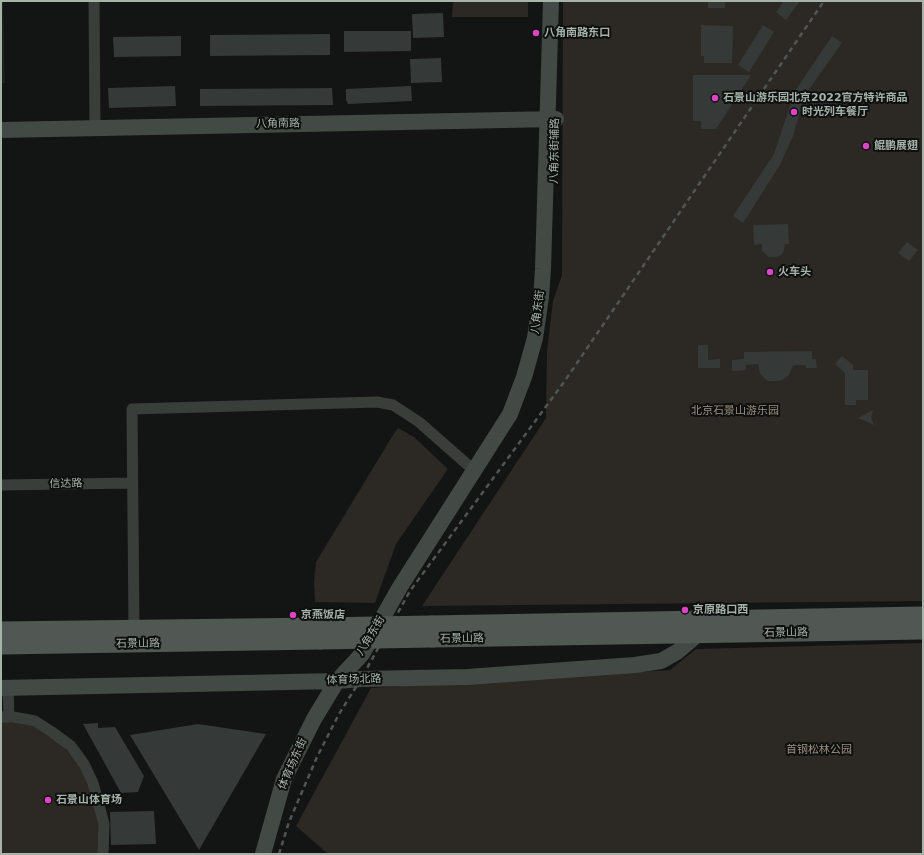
<!DOCTYPE html>
<meta charset="utf-8">
<style>
body{margin:0}
#map{position:relative;width:924px;height:855px;overflow:hidden;background:#131414;font-family:"DejaVu Sans",sans-serif}
canvas{display:block}
.frame{position:absolute;inset:0;border:2px solid #a6b3a9;pointer-events:none}
</style>
<div id="map">
<canvas width="924" height="855"></canvas>
<div class="frame"></div>
</div>
<script>
const c = document.querySelector('canvas').getContext('2d');
c.lineJoin = 'round';
function paint(path, color) {
  c.fillStyle = color;
  c.fill(path, 'evenodd');
}
function trace(path, color, width, dash) {
  c.strokeStyle = color;
  c.lineWidth = width;
  c.lineCap = dash ? 'butt' : 'round';
  c.setLineDash(dash || []);
  c.stroke(path);
}
function write(font, color, halo, rows, align = 'center') {
  c.font = font + ' "DejaVu Sans","Noto Sans SC",sans-serif';
  c.lineWidth = 4;
  c.setLineDash([]);
  c.textBaseline = 'middle';
  c.strokeStyle = halo;
  c.fillStyle = color;
  for (const [text, x, y, turn = 0] of rows) {
    c.save();
    c.translate(x, y);
    c.rotate((+turn || 0) * Math.PI / 180);
    c.textAlign = isNaN(turn) ? turn : align;
    if (halo) c.strokeText(text, 0, 0);
    c.fillText(text, 0, 0);
    c.restore();
  }
}
const built = new Path2D(`
 M 1,1 L 3,1 L 5,83 L 1,83 Z`);
const green = new Path2D(`
 M 453,1 L 528,1 L 528,17 L 452,17 Z
 M 563,1 L 923,1 L 923,601 L 422,606 L 546,418 L 547,351 L 553,301 L 562,275 Z
 M 398,428 L 414,437 L 448,469 L 396,544 L 375,603 L 315,602 L 314,582 L 316,562 L 393,435 Z
 M 923,643 L 923,854 L 328,854 L 296,826 L 371,688 L 670,670 L 696,649 Z
 M 1,720 L 35,727 L 59,742 L 75,759 L 89,784 L 99,816 L 101,854 L 1,854 Z`);
const building = new Path2D(`
 M 708,1 L 725,1 L 725,8 L 708,8 Z
 M 784,1 L 800,1 L 786,20 L 776,12 Z
 M 443,13 L 444,37 L 413,38 L 412,14 Z
 M 701,25 L 733,26 L 732,63 L 704,63 L 704,56 L 701,56 Z
 M 763,25 L 774,32 L 749,72 L 738,65 Z
 M 344,31 L 411,31 L 411,51 L 344,52 Z
 M 330,34 L 330,55 L 210,56 L 210,35 Z
 M 181,36 L 181,56 L 114,57 L 113,37 Z
 M 832,36 L 842,43 L 805,95 L 793,136 L 780,165 L 743,223 L 733,216 L 774,154 L 795,91 Z
 M 441,58 L 442,82 L 411,83 L 410,59 Z
 M 693,75 L 751,75 L 716,129 L 701,129 L 701,121 L 693,121 Z
 M 175,86 L 176,106 L 109,108 L 108,88 Z
 M 411,86 L 412,101 L 348,104 L 346,100 L 346,89 Z
 M 332,88 L 333,105 L 200,106 L 200,89 Z
 M 788,224 L 789,244 L 785,244 L 784,251 L 781,255 L 776,257 L 769,257 L 762,251 L 762,244 L 754,245 L 753,225 Z
 M 907,242 L 918,250 L 909,261 L 898,253 Z
 M 698,345 L 708,345 L 708,360 L 720,359 L 720,368 L 698,368 Z
 M 812,351 L 812,359 L 816,359 L 817,368 L 806,368 L 806,365 L 793,365 L 789,375 L 782,380 L 777,381 L 768,381 L 764,378 L 760,373 L 758,364 L 746,365 L 746,370 L 732,371 L 732,360 L 744,359 L 744,352 Z
 M 842,356 L 853,365 L 853,370 L 868,370 L 868,400 L 856,400 L 856,405 L 845,405 L 845,373 L 835,364 Z
 M 873,410 L 871,417 L 874,425 L 858,418 Z
 M 98,723 L 98,728 L 115,727 L 144,776 L 138,792 L 121,793 L 83,724 Z
 M 198,724 L 266,734 L 199,850 L 130,735 Z
 M 154,811 L 156,844 L 111,845 L 110,812 Z`);
const street = new Path2D(`
 M 94,1 L 95,128
 M 1,485 L 132,483
 M 134,628 L 132,409 L 377,402 L 393,405 L 419,422 L 469,466
 M 8,687 L 9,717
 M 1,717 L 13,717 L 35,721 L 52,732 L 71,746 L 84,764 L 93,783 L 104,824 L 103,854`);
const secondary = new Path2D(`
 M 1,130 L 556,119
 M 1,688 L 337,681 L 361,679 L 467,677 L 635,665 L 661,661 L 677,652 L 697,635
 M 263,854 L 284,779 L 314,719 L 337,681 L 362,654 L 400,587 L 510,414 L 524,377 L 535,338 L 541,297 L 543,269 L 551,1`);
const primary = new Path2D(`
 M 431,624 L 923,615
 M 1,630 L 320,626
 M 432,639 L 923,631
 M 1,646 L 320,641`);
const rail = new Path2D(`
 M 279,854 L 289,822 L 317,757 L 339,714 L 361,679 L 410,591 L 564,382 L 824,1`);
const primaryBridge = new Path2D(`
 M 320,626 L 431,624
 M 320,641 L 432,639`);
const markers = [
 [536,33,4,"#dd43c5"],
 [715,98,4,"#dd43c5"],
 [794,112,4,"#dd43c5"],
 [866,146,4,"#dd43c5"],
 [770,272,4,"#dd43c5"],
 [685,610,4,"#dd43c5"],
 [293,615,4,"#dd43c5"],
 [48,800,4,"#dd43c5"]
];
const poiNames = [
 ["八角南路东口",544,33],
 ["石景山游乐园北京2022官方特许商品",723,98],
 ["时光列车餐厅",802,112],
 ["鲲鹏展翅",874,146],
 ["火车头",778,272],
 ["京原路口西",693,610],
 ["京燕饭店",301,615],
 ["石景山体育场",56,800]
];
const streetNames = [
 ["八角南路",278,124,-1],
 ["八角东街辅路",555,151,-89],
 ["八角东街",538,312,-83],
 ["信达路",66,484,-1],
 ["石景山路",786,633,-1],
 ["八角东街",371,636,-59],
 ["石景山路",462,639,-1],
 ["石景山路",138,644,-1],
 ["体育场北路",354,680,-2],
 ["体育场东街",293,764,-66]
];
const parkNames = [
 ["北京石景山游乐园",735,411],
 ["首钢松林公园",819,750]
];
paint(built, '#1f2120');
paint(green, '#2c2824');
paint(building, '#353937');
trace(street, '#3a3e3b', 11);
trace(secondary, '#434944', 16);
trace(primary, '#515853', 17);
trace(rail, '#505651', 2.5, [5, 4]);
trace(primaryBridge, '#515853', 17);
for (const [x, y, r, color] of markers) {
  const dot = new Path2D();
  dot.arc(x, y, r, 0, 2 * Math.PI);
  c.fillStyle = color;
  c.fill(dot);
  trace(dot, '#0e0f0f', 1.5);
}
write('bold 11px', '#a6b3a9', '#0e0f0f', poiNames, 'left');
write('11px', '#a6b3a9', '#0e0f0f', streetNames);
write('11px', '#9c8f7f', '#0e0f0f', parkNames);
</script>
